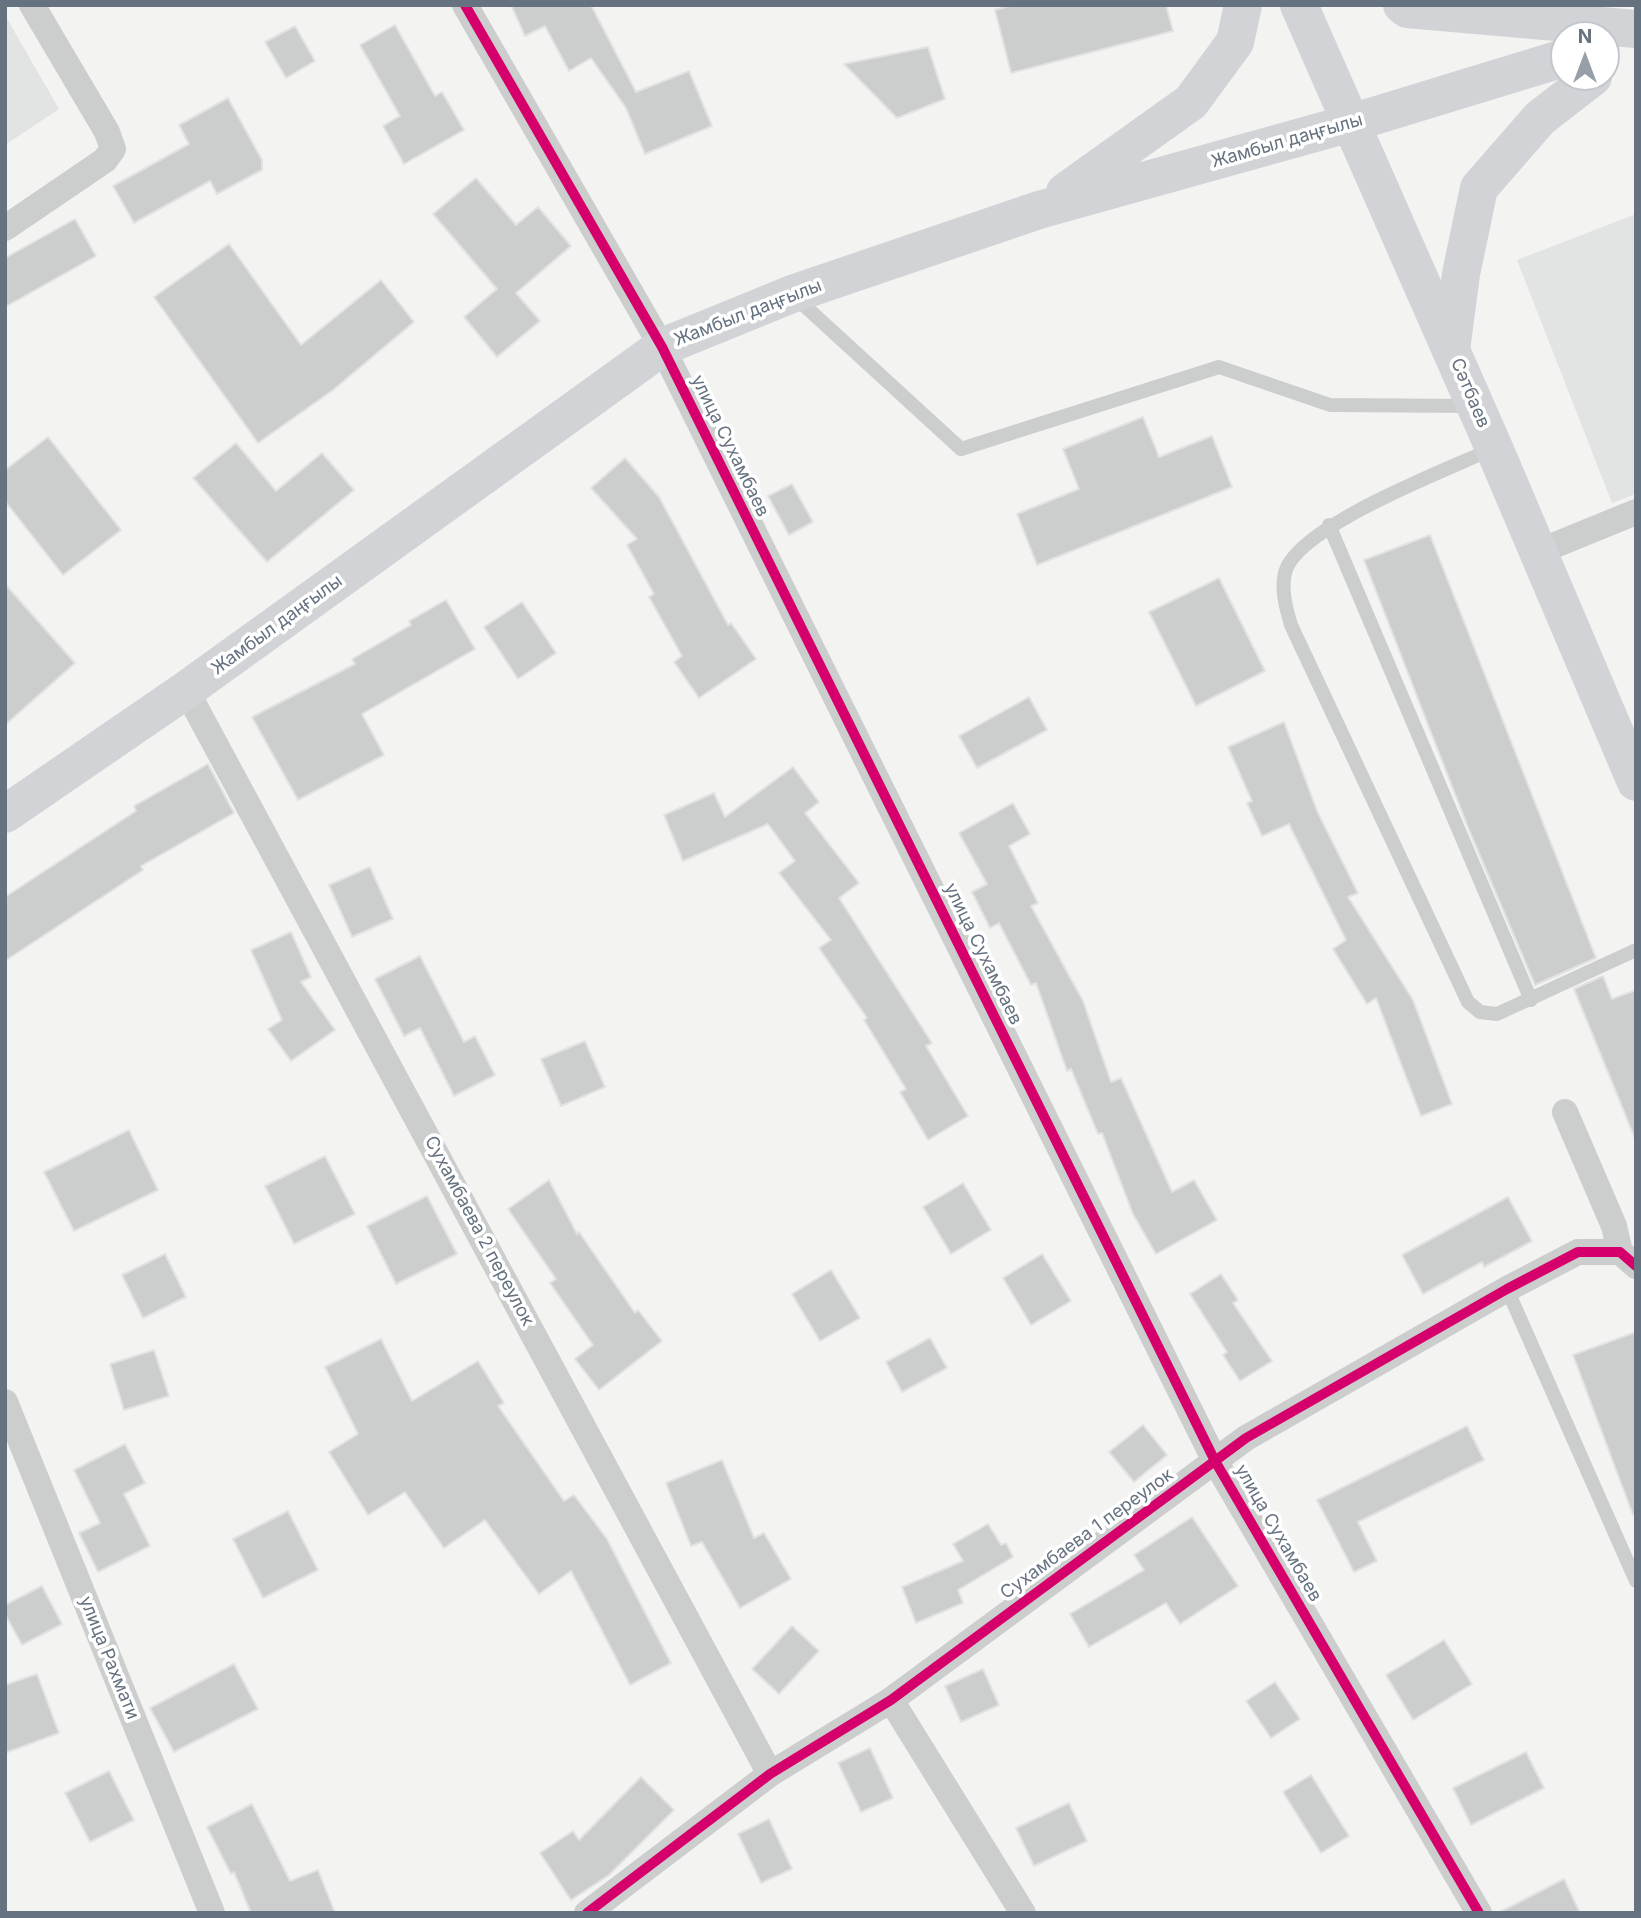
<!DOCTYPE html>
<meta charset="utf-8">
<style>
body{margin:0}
#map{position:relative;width:1641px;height:1918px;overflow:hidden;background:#f3f3f2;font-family:Inter,sans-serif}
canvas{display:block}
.frame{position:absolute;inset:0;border:7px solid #667280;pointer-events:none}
.north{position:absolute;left:1550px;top:21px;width:70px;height:70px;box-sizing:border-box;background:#fff;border:2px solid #c2c7cc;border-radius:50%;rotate:0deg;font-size:19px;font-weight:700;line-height:28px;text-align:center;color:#667280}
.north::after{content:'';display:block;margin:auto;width:24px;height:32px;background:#979fa8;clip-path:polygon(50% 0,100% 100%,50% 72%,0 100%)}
</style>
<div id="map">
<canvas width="1641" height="1918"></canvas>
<div class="frame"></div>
<div class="north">N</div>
</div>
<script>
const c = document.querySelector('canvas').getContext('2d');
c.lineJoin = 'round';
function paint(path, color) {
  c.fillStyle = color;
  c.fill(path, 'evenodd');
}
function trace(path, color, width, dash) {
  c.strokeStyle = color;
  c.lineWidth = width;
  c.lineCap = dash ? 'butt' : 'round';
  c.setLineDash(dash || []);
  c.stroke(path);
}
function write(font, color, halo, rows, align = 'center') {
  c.font = font + ' Inter,sans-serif';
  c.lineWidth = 7;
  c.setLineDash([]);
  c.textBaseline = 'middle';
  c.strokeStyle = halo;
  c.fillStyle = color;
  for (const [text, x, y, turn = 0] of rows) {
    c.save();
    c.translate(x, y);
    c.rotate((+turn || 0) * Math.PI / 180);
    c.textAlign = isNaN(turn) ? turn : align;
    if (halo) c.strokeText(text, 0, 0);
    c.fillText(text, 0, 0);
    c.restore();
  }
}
const built = new Path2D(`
 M 5,15 L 59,109 L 5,145 Z
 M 1636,214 L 1636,494 L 1612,503 L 1517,260 Z`);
const building = new Path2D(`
 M 511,5 L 591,5 L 636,92 L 689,71 L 712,126 L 645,154 L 626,108 L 591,58 L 569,71 L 545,26 L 525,36 Z
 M 1012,5 L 1166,5 L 1173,31 L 1011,73 L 995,10 Z
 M 395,25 L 435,96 L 442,92 L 464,130 L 404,164 L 383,126 L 400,116 L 360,45 Z
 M 295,26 L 315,61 L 286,78 L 265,42 Z
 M 928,47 L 945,99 L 897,118 L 844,64 Z
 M 228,98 L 262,160 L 262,170 L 217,194 L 210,181 L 134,223 L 113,186 L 189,144 L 179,125 Z
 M 476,178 L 516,225 L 538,207 L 571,246 L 516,293 L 540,321 L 497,357 L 464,317 L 497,289 L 433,214 Z
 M 75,219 L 96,256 L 5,307 L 5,258 Z
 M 229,244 L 301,345 L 381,280 L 414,322 L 333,390 L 258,443 L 154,297 Z
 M 1143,417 L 1159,457 L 1212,436 L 1232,487 L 1037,565 L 1017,514 L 1079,489 L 1063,449 Z
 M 48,437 L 121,530 L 63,575 L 5,501 L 5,470 Z
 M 236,443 L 276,491 L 322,453 L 354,490 L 267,562 L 193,478 Z
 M 625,458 L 659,497 L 728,625 L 731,623 L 756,659 L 699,698 L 674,662 L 682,656 L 649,597 L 654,594 L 627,545 L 637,539 L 591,488 Z
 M 792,484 L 813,522 L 789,535 L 768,496 Z
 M 1430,535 L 1596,958 L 1535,985 L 1469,830 L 1364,560 Z
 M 1219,578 L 1265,671 L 1196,706 L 1149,612 Z
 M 5,584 L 75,663 L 5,725 Z
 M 446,600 L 475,649 L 362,714 L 384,755 L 298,800 L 252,717 L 355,664 L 352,659 L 411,625 L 409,621 Z
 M 522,602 L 556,653 L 518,679 L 484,627 Z
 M 1029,697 L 1047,730 L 977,768 L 959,736 Z
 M 1284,722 L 1317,811 L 1358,893 L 1348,897 L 1413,1000 L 1452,1104 L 1421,1116 L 1376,998 L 1367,1004 L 1333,949 L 1346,940 L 1289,824 L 1262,836 L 1247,803 L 1252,801 L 1228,747 Z
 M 208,764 L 234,813 L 141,866 L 143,870 L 5,961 L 5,897 L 136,811 L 134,806 Z
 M 793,767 L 819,802 L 805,813 L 859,883 L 839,898 L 932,1043 L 926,1046 L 968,1116 L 928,1140 L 900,1092 L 906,1089 L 864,1020 L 867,1018 L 819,948 L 831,940 L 779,873 L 795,861 L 768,824 L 683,861 L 664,815 L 714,793 L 725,817 Z
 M 1013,803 L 1030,834 L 1009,846 L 1038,903 L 1031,906 L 1083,1001 L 1111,1082 L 1121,1078 L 1172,1192 L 1194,1180 L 1217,1220 L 1156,1254 L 1133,1214 L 1102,1133 L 1098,1134 L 1071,1069 L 1067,1071 L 1036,983 L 1031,985 L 999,923 L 990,928 L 972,892 L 987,884 L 959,833 Z
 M 370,867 L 393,919 L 352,937 L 329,885 Z
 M 291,932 L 311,977 L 301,982 L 335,1030 L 291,1061 L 268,1029 L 282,1020 L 251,950 Z
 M 420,956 L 464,1042 L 475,1036 L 495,1075 L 454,1096 L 420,1028 L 404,1036 L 375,979 Z
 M 1603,976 L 1612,999 L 1636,990 L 1636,1141 L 1574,989 Z
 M 585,1041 L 605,1087 L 561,1106 L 541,1059 Z
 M 129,1130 L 158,1190 L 74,1231 L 44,1172 Z
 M 325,1156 L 355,1214 L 294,1244 L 265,1186 Z
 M 549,1180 L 577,1234 L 579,1232 L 635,1313 L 638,1310 L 662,1341 L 599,1390 L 575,1359 L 593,1345 L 550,1283 L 556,1279 L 508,1209 Z
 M 963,1183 L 991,1230 L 951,1254 L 923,1207 Z
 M 427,1196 L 457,1254 L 396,1284 L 367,1226 Z
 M 1508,1197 L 1532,1241 L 1484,1267 L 1482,1262 L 1423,1294 L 1402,1255 Z
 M 165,1254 L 186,1297 L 143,1318 L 122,1275 Z
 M 1042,1254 L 1071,1301 L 1031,1325 L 1003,1278 Z
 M 831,1270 L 860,1318 L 820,1341 L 792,1294 Z
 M 1221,1274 L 1238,1300 L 1233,1303 L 1272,1361 L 1240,1381 L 1223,1355 L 1227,1352 L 1190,1294 Z
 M 1636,1332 L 1636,1514 L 1633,1515 L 1573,1355 Z
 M 930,1338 L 947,1368 L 902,1392 L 886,1362 Z
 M 381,1339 L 412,1401 L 478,1361 L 504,1403 L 498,1406 L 564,1501 L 574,1495 L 607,1539 L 671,1663 L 630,1685 L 571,1571 L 539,1594 L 485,1520 L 444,1548 L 405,1492 L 368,1515 L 329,1452 L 358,1434 L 325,1367 Z
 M 154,1350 L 169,1396 L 124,1410 L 110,1364 Z
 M 1143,1425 L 1167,1455 L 1134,1482 L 1109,1452 Z
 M 1467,1426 L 1484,1460 L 1358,1522 L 1377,1561 L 1354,1572 L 1317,1500 Z
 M 125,1444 L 145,1483 L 124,1494 L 150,1546 L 98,1572 L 79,1533 L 100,1523 L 74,1470 Z
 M 722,1460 L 754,1538 L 764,1533 L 791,1579 L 740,1608 L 702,1542 L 691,1546 L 666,1483 Z
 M 288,1511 L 318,1570 L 263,1598 L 233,1539 Z
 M 1192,1517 L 1238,1586 L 1180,1624 L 1166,1603 L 1089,1647 L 1070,1614 L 1144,1570 L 1134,1555 Z
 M 988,1524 L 1001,1545 L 1006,1543 L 1013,1557 L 958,1590 L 963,1603 L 916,1623 L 902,1587 L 963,1561 L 953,1544 Z
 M 42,1586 L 62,1624 L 22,1645 L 5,1614 L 5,1605 Z
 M 792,1626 L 819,1651 L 779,1694 L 752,1669 Z
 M 1444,1640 L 1472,1684 L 1413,1720 L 1386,1675 Z
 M 234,1664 L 258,1709 L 174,1752 L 150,1708 Z
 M 983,1669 L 999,1705 L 961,1722 L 945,1686 Z
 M 37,1674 L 59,1733 L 5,1753 L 5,1685 Z
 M 1275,1682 L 1300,1719 L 1271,1738 L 1246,1701 Z
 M 870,1748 L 893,1798 L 861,1812 L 838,1763 Z
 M 1526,1752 L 1544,1788 L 1471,1825 L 1453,1788 Z
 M 109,1771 L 134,1820 L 90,1842 L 65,1793 Z
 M 1311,1775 L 1349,1836 L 1321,1853 L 1283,1792 Z
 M 641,1777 L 674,1810 L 609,1875 L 571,1900 L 540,1853 L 573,1831 L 579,1840 Z
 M 1069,1803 L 1087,1841 L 1034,1866 L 1016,1828 Z
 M 252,1804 L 290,1881 L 318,1870 L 335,1913 L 251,1913 L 234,1872 L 231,1874 L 207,1827 Z
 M 769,1819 L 792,1869 L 761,1883 L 738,1834 Z
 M 1564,1879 L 1580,1913 L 1498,1913 Z`);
const lane = new Path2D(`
 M 795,297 L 961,449 L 1219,367 L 1330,405 L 1471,406
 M 1492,449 C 1449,469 1295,527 1285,573 C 1281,590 1286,608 1291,625 L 1468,1002 L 1480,1012 L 1497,1014 L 1636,950
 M 1329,525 L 1531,1000
 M 1507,1289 L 1636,1581`);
const street = new Path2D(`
 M 465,5 L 662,347 L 1215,1461 L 1479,1913
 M 5,228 L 105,160 L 113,149 L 107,132 L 32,5
 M 1538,552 L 1636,512
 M 186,690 L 770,1774
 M 1565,1112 L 1614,1226 L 1620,1252
 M 5,1402 L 212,1913
 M 891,1700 L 1023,1913
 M 587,1913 L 770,1774 L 891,1700 L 1246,1438 L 1507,1289 L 1578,1252 L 1620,1252 L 1636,1266`);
const secondary = new Path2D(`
 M 1299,5 L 1494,448 L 1636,782`);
const primary = new Path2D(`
 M 1402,5 L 1407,9 L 1636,29
 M 1065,192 L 1191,102 L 1235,42 L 1243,5
 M 1451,350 L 1461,274 L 1479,188 L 1540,118 L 1593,77
 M 5,814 L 186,690 L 662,347 L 792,294 L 1039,210 L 1351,123 L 1564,58`);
const cycleway = new Path2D(`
 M 465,5 L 662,347 L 1215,1461 L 1479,1913
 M 587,1913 L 770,1774 L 891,1700 L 1246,1438 L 1507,1289 L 1578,1252 L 1620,1252 L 1636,1266`);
const streetNames = [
 ["Жамбыл даңғылы",1287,141,-16],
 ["Жамбыл даңғылы",748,313,-21],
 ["Сәтбаев",1470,393,67],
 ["улица Сухамбаев",730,446,64],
 ["Жамбыл даңғылы",277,625,-36],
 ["улица Сухамбаев",983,954,64],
 ["Сухамбаева 2 переулок",479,1231,62],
 ["улица Сухамбаев",1278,1533,60],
 ["Сухамбаева 1 переулок",1087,1534,-36],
 ["улица Рахмати",109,1658,68]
];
paint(built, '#e2e3e3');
paint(building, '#cccdcd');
trace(building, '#e2e2e2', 2);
trace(lane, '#cccdcd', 14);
trace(street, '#cccdcd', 26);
trace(secondary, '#d1d3d6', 38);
trace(primary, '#d1d3d6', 38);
trace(cycleway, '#d6006c', 10);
write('18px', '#667280', '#fff', streetNames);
</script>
